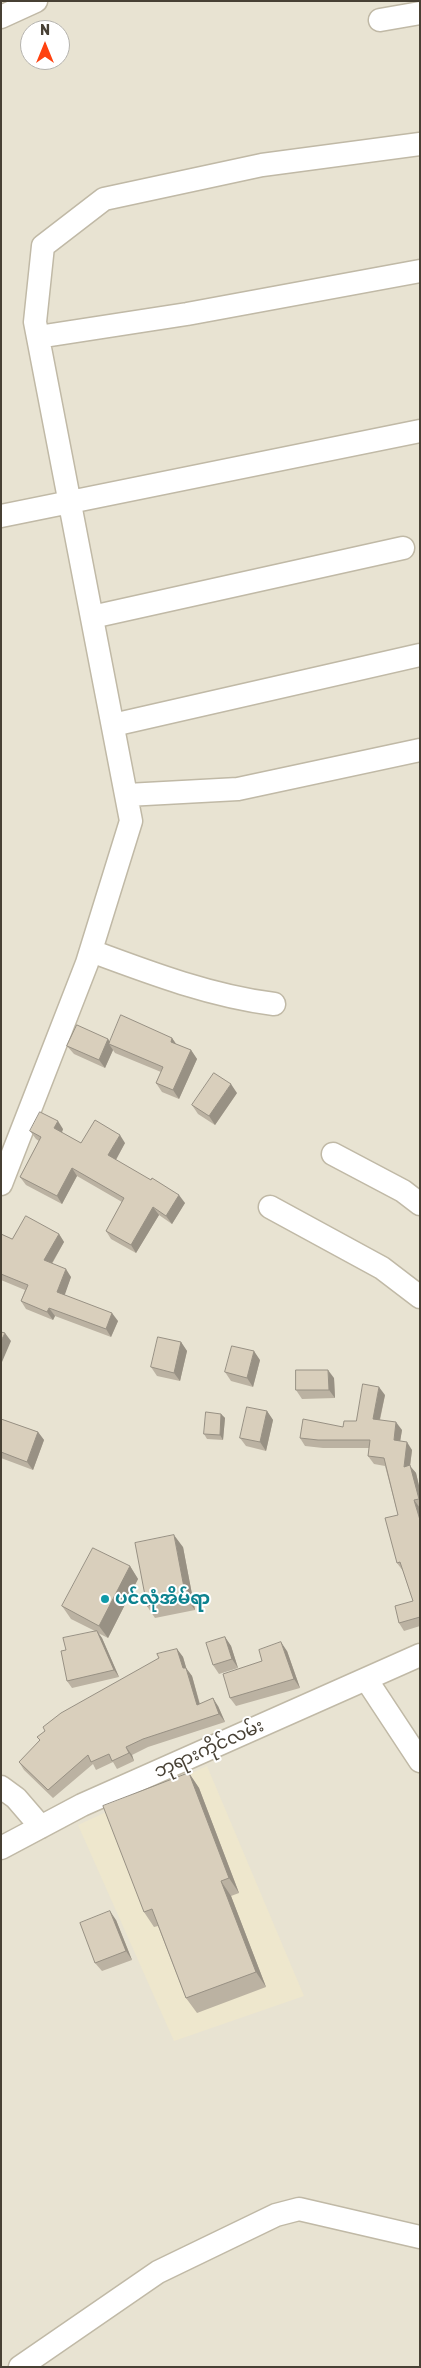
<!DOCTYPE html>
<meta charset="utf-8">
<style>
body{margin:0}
#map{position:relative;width:421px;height:2368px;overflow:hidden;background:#f4f0e4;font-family:Rubik,sans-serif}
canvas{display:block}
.frame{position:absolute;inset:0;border:2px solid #474034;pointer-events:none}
.north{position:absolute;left:20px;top:20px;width:50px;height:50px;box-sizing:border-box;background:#fff;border:1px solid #b5b3ae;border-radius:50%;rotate:0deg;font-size:14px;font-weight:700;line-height:20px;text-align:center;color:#474034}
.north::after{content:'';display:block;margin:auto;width:18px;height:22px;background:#ff4210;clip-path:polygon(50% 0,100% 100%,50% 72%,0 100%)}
</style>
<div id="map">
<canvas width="421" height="2368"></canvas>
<div class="frame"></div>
<div class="north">N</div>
</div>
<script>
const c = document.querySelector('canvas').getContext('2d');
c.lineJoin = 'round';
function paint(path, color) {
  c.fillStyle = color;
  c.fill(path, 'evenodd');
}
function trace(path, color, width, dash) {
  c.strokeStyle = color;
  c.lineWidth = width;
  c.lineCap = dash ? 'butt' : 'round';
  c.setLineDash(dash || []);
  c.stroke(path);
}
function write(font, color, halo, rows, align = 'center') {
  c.font = font + ' Rubik,"Noto Sans Myanmar",sans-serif';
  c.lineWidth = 4;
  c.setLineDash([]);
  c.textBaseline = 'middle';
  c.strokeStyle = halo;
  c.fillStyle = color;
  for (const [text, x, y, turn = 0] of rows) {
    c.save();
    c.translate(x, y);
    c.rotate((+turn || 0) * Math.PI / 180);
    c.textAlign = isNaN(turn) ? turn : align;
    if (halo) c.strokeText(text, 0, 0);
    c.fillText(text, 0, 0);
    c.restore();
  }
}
const residential = new Path2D(`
 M 1,1 L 420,1 L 420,2367 L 1,2367 ZM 30,30 L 60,30 L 60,60 L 30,60 Z`);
const education = new Path2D(`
 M 207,1766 L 304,1996 L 174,2041 L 78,1825 Z`);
const minor = new Path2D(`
 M 1,17 L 36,1
 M 380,20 L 420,13
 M 38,337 L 187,314 L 420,271
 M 1,516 L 420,431
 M 92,617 L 403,548
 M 113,725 L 420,655
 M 127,795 L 238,789 L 420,750
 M 91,951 C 150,973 211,996 274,1004
 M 333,1154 L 403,1191 L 420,1204
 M 1,1184 L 87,963 L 131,821 L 35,322 L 43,246 L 104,199 L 262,165 L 420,144
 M 270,1207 L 382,1268 L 420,1297
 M 366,1679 L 420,1761
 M 1,1787 L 16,1798 L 41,1827
 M 1,1848 L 82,1805 L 420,1655
 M 20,2367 L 158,2272 L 276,2215 L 299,2209 L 420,2237`);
const wall = new Path2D(`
 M 172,1038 L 177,1045 L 191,1050 L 197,1059 L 179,1099 L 162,1092 L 156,1083 L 161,1072 L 115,1053 L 113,1050 L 105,1068 L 74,1054 L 67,1046 L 108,1039 L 110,1042 Z
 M 237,1093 L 215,1125 L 198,1114 L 192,1105 Z
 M 63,1129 L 62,1133 L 81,1143 L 125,1143 L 116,1160 L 185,1203 L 172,1224 L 159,1215 L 136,1253 L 111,1239 L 106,1231 L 122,1202 L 77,1176 L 62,1204 L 26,1185 L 20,1177 L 39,1141 L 36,1139 L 30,1131 Z
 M 1,1234 L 12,1239 L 59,1234 L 64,1242 L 52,1264 L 71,1277 L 64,1295 L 118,1321 L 111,1337 L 55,1316 L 53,1320 L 26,1309 L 21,1301 L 25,1290 L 1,1280 Z
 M 181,1342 L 187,1351 L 180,1381 L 157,1376 L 151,1367 Z
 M 260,1360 L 253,1387 L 231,1381 L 225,1372 Z
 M 334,1378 L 335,1398 L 302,1399 L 296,1390 Z
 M 385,1395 L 380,1420 L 402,1430 L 400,1441 L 412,1450 L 410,1466 L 416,1473 L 420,1490 L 420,1626 L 404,1631 L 399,1623 L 413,1601 L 403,1571 L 397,1563 L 398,1515 L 385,1466 L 374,1464 L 368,1456 L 369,1448 L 323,1448 L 305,1446 L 300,1438 L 343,1427 L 356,1421 Z
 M 267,1411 L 273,1420 L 266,1451 L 246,1446 L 240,1438 Z
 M 221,1414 L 225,1418 L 223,1440 L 207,1439 L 204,1434 Z
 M 1,1419 L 38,1432 L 44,1440 L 33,1470 L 1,1458 Z
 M 183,1547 L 195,1610 L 155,1618 L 147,1606 Z
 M 130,1566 L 138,1579 L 108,1638 L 98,1633 L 102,1638 L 119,1677 L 72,1688 L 67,1681 L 66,1650 L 95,1631 L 71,1619 L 62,1606 Z
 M 225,1637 L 231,1646 L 238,1668 L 219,1674 L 213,1665 Z
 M 177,1649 L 183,1657 L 186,1668 L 192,1676 L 200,1704 L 218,1706 L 225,1722 L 148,1747 L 132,1755 L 134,1761 L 117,1769 L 113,1762 L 96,1770 L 93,1764 L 53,1798 L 24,1770 L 19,1762 Z
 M 287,1651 L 300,1688 L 236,1706 L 230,1698 L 262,1661 Z
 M 189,1773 L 199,1788 L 239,1893 L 231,1896 L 266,1987 L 197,2013 L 186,1998 L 158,1926 L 154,1927 L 144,1912 Z
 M 116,1920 L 132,1960 L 102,1971 L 95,1963 Z`);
const shadedWall = new Path2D(`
 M 172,1038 L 178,1047 L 171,1042 Z
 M 108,1039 L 112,1046 L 109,1044 L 113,1050 L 105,1068 L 99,1060 Z
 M 191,1050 L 197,1059 L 179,1099 L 173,1090 Z
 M 231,1084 L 237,1093 L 215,1125 L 209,1116 Z
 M 58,1121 L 63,1129 L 60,1136 L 54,1128 Z
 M 120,1135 L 125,1143 L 114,1163 L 108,1155 Z
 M 72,1168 L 77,1176 L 62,1204 L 57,1196 Z
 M 179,1195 L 185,1203 L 172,1224 L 166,1216 Z
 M 153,1207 L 159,1215 L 136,1253 L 131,1245 Z
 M 59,1234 L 64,1242 L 49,1268 L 44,1260 Z
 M 66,1269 L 71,1277 L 63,1300 L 57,1292 Z
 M 49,1308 L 55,1316 L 53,1320 L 47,1312 Z
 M 112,1313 L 118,1321 L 111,1337 L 106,1329 Z
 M 5,1333 L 11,1341 L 2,1362 L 1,1361 L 1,1341 Z
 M 181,1342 L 187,1351 L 180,1381 L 174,1373 Z
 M 254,1351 L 260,1360 L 253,1387 L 247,1378 Z
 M 328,1370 L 334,1378 L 335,1398 L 329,1390 Z
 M 379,1387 L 385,1395 L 378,1427 L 373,1419 Z
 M 267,1411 L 273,1420 L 266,1451 L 260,1442 Z
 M 221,1414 L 225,1418 L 223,1440 L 220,1435 Z
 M 396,1422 L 402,1430 L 399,1448 L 394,1440 Z
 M 38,1432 L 44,1440 L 33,1470 L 27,1462 Z
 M 407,1442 L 412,1450 L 410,1466 L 416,1473 L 420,1490 L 420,1501 L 404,1467 Z
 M 414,1500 L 420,1508 L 420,1520 Z
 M 174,1535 L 183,1547 L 195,1610 L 186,1598 Z
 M 130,1566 L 138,1579 L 108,1638 L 99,1626 Z
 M 97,1631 L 102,1638 L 119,1677 L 114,1670 Z
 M 225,1637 L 231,1646 L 238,1668 L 232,1659 Z
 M 281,1642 L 287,1651 L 300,1688 L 294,1679 Z
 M 177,1649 L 183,1657 L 189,1677 L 183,1668 Z
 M 186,1668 L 192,1676 L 202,1713 L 197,1705 Z
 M 213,1698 L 218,1706 L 225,1722 L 219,1714 Z
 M 126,1747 L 132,1755 L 134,1761 L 129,1753 Z
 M 189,1773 L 199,1788 L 239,1893 L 229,1878 Z
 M 221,1881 L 231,1896 L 266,1987 L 256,1972 Z
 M 110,1911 L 116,1920 L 132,1960 L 126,1951 Z`);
const building = new Path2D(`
 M 121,1015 L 172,1038 L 171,1042 L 191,1050 L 173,1090 L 156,1083 L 163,1067 L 109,1044 Z
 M 77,1025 L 108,1039 L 99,1060 L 67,1046 Z
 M 214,1073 L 231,1084 L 209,1116 L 192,1105 Z
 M 40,1112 L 58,1121 L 54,1128 L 81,1143 L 95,1120 L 120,1135 L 108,1155 L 151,1180 L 152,1178 L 179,1195 L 166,1216 L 153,1207 L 131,1245 L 106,1231 L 124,1198 L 72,1168 L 57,1196 L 20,1177 L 41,1137 L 30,1131 Z
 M 26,1216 L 59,1234 L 44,1260 L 66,1269 L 57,1292 L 112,1313 L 106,1329 L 49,1308 L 47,1312 L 21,1301 L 28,1285 L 1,1274 L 1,1234 L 12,1239 Z
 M 1,1332 L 5,1333 L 1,1341 Z
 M 158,1337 L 181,1342 L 174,1373 L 151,1367 Z
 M 232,1346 L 254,1351 L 247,1378 L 225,1372 Z
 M 296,1370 L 328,1370 L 329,1390 L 296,1390 Z
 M 363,1384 L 379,1387 L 373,1419 L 396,1422 L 394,1440 L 407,1442 L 404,1467 L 410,1465 L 419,1499 L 414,1500 L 420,1520 L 420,1617 L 399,1623 L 395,1606 L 413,1601 L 400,1562 L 397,1563 L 385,1518 L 398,1515 L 384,1458 L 368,1456 L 370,1440 L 318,1440 L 300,1438 L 303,1419 L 343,1427 L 344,1421 L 356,1421 Z
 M 247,1407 L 267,1411 L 260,1442 L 240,1438 Z
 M 206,1412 L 221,1414 L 220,1435 L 204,1434 Z
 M 1,1419 L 38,1432 L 27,1462 L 1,1452 Z
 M 174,1535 L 186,1598 L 147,1606 L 135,1543 Z
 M 93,1548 L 130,1566 L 99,1626 L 62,1606 Z
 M 97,1631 L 114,1670 L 67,1681 L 61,1651 L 66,1650 L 63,1638 Z
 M 225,1637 L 232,1659 L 213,1665 L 206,1643 Z
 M 281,1642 L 294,1679 L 230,1698 L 223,1674 L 262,1661 L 259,1650 Z
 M 177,1649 L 183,1668 L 186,1668 L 197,1705 L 213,1698 L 219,1714 L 143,1739 L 126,1747 L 129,1753 L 112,1761 L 109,1754 L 91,1762 L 88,1755 L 48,1790 L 19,1762 L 40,1740 L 37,1737 L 45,1731 L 43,1727 L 61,1713 L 159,1658 L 157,1654 Z
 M 189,1773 L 229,1878 L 221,1881 L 256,1972 L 186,1998 L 152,1909 L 144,1912 L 103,1806 Z
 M 110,1911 L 126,1951 L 95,1963 L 80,1923 Z`);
const markers = [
 [105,1599,5,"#0f9aa8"]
];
const cultureNames = [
 ["ပင်လုံအိမ်ရာ",115,1599]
];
const streetNames = [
 ["ဘုရားကိုင်လမ်း",209,1749,-24]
];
paint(residential, '#e8e3d2');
paint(education, '#eee7cd');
trace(minor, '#c0b9a6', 25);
trace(minor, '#fff', 22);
paint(wall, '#bbb2a2');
paint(shadedWall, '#989184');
paint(building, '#d9cfbc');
trace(building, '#989184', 1);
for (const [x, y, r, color] of markers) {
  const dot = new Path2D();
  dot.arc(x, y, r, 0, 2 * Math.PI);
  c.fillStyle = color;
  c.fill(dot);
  trace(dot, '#fff', 2);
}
write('bold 18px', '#0d838f', '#fff', cultureNames, 'left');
write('18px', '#474034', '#fff', streetNames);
</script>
